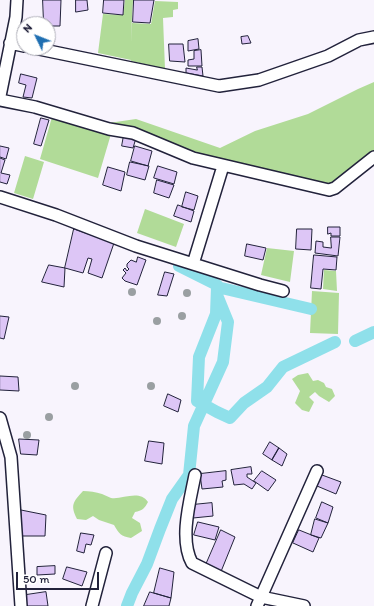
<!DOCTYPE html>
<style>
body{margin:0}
#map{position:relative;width:374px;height:606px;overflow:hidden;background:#f8f4fd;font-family:Itim,sans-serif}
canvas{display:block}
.north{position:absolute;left:16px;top:16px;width:40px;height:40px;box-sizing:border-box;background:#fff;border:1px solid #a7a7b1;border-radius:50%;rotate:313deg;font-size:11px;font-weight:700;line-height:16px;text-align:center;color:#22223b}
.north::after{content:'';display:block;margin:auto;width:14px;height:18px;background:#1f6fb2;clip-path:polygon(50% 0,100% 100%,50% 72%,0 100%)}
.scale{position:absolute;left:16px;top:572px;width:83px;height:18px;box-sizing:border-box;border:2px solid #22223b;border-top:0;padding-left:5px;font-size:12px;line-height:14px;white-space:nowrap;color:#22223b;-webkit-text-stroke:3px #fff;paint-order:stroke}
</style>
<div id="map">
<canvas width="374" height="606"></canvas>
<div class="north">N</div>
<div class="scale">50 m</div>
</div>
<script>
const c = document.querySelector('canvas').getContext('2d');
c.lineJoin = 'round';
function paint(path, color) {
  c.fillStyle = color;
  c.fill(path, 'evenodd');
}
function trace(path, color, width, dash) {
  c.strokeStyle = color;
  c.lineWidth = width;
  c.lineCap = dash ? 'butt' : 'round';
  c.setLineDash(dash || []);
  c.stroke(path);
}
const green = new Path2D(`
 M 125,0 L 133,0 L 132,16 L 131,43 L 132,23 L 151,24 L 155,1 L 178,2 L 178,9 L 173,10 L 173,17 L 163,18 L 165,69 L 131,61 L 131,60 L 98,53 L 103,14 L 123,15 Z
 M 374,82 L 374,152 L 331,185 L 227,165 L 102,124 L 136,119 L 220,148 L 255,131 L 308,114 L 358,89 Z
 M 52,117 L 111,134 L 98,178 L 40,159 Z
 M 25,156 L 44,162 L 33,199 L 14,193 Z
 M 145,209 L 184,224 L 176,247 L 137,233 Z
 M 267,248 L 294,251 L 290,282 L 261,275 Z
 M 324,270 L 336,271 L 337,291 L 323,289 Z
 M 312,291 L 339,293 L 338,334 L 310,333 Z
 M 308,373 L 313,381 L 318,380 L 324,383 L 326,387 L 332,389 L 335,396 L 329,402 L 319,396 L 315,392 L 309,397 L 314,402 L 309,412 L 302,410 L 295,403 L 300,391 L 292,379 L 298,375 Z
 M 83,491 C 89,491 96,492 102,494 C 105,495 108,497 111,498 C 122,500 139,489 148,502 C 145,508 142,511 135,512 L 132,518 L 140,523 L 142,531 L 131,538 C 121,536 119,534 114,525 L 99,520 L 93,516 L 86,520 L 77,519 C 70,505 73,502 83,491 Z`);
const canal = new Path2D(`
 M 311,309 L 217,287 L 216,314 L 199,357 L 197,401 L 217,412 L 230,418 L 244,403 L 267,387 L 283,367 L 335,342
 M 355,341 L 374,332
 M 127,606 L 132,593 L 147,564 L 160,529 L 172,499 L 189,475 L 194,426 L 223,362 L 228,322 L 217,295 L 217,285 L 179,266`);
const building = new Path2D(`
 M 43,0 L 61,0 L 60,26 L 48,26 L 48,24 L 44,24 Z
 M 76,0 L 87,0 L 88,10 L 76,12 Z
 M 104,0 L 124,0 L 123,15 L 103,13 Z
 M 134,0 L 154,0 L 150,23 L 133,22 Z
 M 248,36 L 251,43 L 242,44 L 241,37 Z
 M 198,39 L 199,49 L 188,51 L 188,41 Z
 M 169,44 L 183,44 L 185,62 L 170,61 Z
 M 201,50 L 202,66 L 188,66 L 188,60 L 194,59 L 194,51 Z
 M 197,67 L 202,67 L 203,76 L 186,73 L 186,68 L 197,70 Z
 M 21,74 L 37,78 L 32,98 L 23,97 L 26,85 L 19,83 Z
 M 41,118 L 49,120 L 41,146 L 34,144 Z
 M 124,135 L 136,138 L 133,148 L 122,146 Z
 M 0,146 L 9,148 L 6,159 L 0,157 Z
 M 135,146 L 152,151 L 148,166 L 131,161 Z
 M 0,158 L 5,160 L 1,173 L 10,175 L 7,184 L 0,182 Z
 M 130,162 L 149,166 L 145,180 L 127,175 Z
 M 158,166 L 177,172 L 174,184 L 154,178 Z
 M 108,167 L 125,172 L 121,191 L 103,185 Z
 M 157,180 L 174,185 L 169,198 L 154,193 Z
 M 186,192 L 198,196 L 194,210 L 182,207 Z
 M 178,205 L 194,211 L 191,222 L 174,216 Z
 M 328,227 L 340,227 L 340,236 L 331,236 L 331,233 L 328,234 Z
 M 74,229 L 114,243 L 102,278 L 88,273 L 92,259 L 88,258 L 83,273 L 65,268 Z
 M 297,229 L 312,229 L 311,250 L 296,249 Z
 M 331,237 L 340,237 L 338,256 L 315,253 L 316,241 L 323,242 L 323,247 L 331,248 Z
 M 247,244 L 266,248 L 263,260 L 245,256 Z
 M 314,255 L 337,257 L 336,270 L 323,269 L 321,289 L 311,288 Z
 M 138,257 L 146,260 L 137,285 L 125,281 L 122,278 L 126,273 L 123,270 L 125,268 L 127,271 L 129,269 L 127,267 L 127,264 L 131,260 L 136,262 Z
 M 49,265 L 65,268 L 64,287 L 42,282 Z
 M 165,272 L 174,274 L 167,296 L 158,295 Z
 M 0,316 L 9,317 L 4,339 L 0,338 Z
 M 0,376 L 18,377 L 19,391 L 0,390 Z
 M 168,394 L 181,400 L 178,412 L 164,406 Z
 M 19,439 L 39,440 L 37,455 L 21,454 Z
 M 149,441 L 164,443 L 162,464 L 145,461 Z
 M 270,442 L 279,448 L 272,460 L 263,454 Z
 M 279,448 L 287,454 L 282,466 L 272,460 Z
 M 251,467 L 252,474 L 247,474 L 247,477 L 256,483 L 252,489 L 244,484 L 234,485 L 231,470 Z
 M 226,471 L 226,480 L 222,481 L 223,487 L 202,489 L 200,474 Z
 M 262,471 L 276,480 L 268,491 L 254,481 Z
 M 322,475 L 341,482 L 336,494 L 317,486 Z
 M 322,502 L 333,507 L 328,523 L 316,518 Z
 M 212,503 L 213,516 L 193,518 L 192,505 Z
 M 21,510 L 46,515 L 45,536 L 22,536 Z
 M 315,519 L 328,523 L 321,538 L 311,535 Z
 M 198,522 L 219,527 L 215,540 L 194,535 Z
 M 221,530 L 235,537 L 220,574 L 205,567 Z
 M 299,530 L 319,538 L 313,552 L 293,543 Z
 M 81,533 L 94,535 L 91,545 L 86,544 L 84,553 L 77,551 Z
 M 55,566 L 55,574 L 37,575 L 37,567 Z
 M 67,567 L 87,572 L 82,586 L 63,579 Z
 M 160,568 L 174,572 L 171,598 L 154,593 Z
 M 46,592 L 48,606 L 26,606 L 26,595 Z
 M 150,592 L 171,598 L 169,606 L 144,606 Z`);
const street = new Path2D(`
 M 10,43 L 24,46
 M 34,48 L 219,86 L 259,80 L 328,56 L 359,40 L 374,37
 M 0,96 L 16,17 L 17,0
 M 0,100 L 35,107 L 109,129 L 133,133 L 193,158 L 329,190 L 335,188 L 340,184 L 374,157
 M 0,197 L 56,215 L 136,246 L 260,285 L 283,291
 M 193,264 L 223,166
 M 0,418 L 11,457 L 21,606
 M 195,475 C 190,501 179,539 192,563 L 261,597 L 257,606
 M 92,606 L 106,553
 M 304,606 L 261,597 L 317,471`);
const trees = [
 [132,292],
 [187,293],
 [182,316],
 [157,321],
 [75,386],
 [151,386],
 [49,417],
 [27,435]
];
paint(green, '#b1db98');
trace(canal, '#8fe0ea', 12);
paint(building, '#ddc6f6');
trace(building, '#22223b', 1);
trace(street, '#22223b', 14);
trace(street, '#fff', 11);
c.fillStyle = '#9a9fa2';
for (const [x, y] of trees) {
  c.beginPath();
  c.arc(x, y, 4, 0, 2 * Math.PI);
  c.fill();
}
</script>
